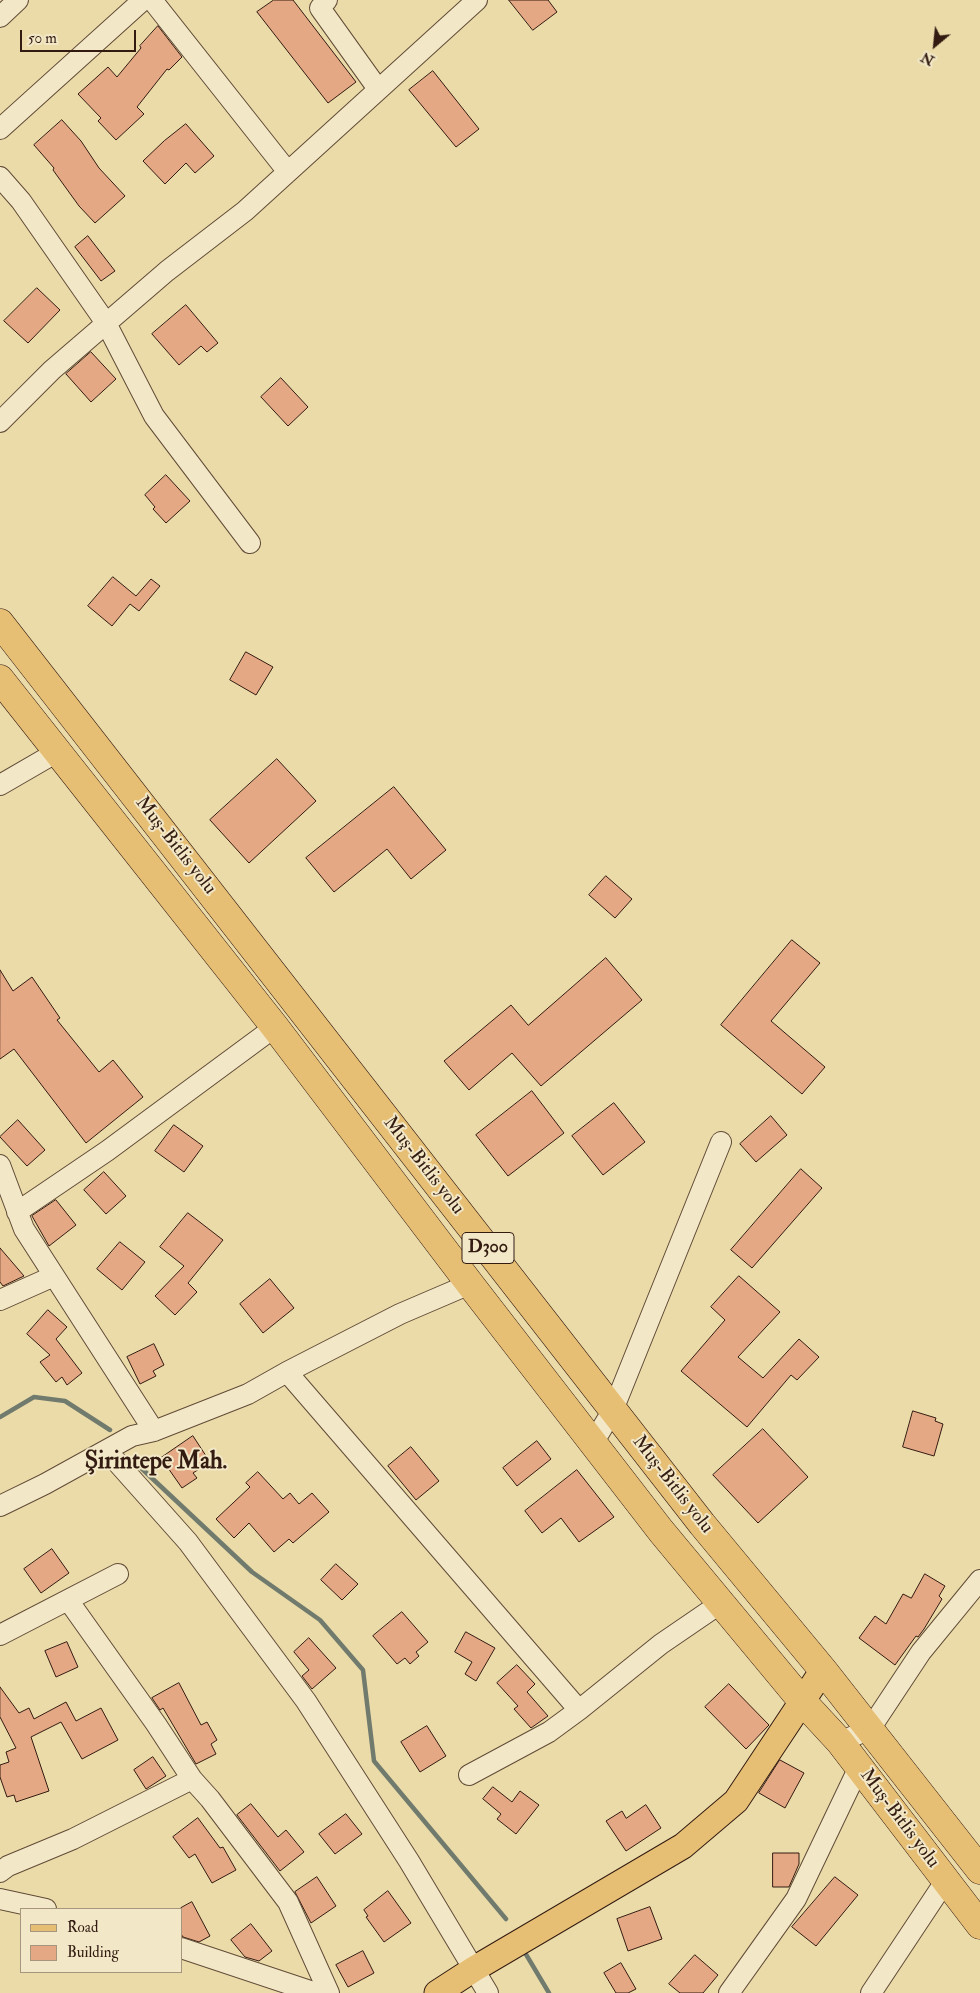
<!DOCTYPE html>
<meta charset="utf-8">
<style>
body{margin:0}
#map{position:relative;width:980px;height:1993px;overflow:hidden;background:#ebdba9;font-family:"IM FELL Double Pica",serif}
canvas{display:block}
.legend{position:absolute;left:20px;top:1908px;width:162px;height:65px;box-sizing:border-box;background:#f2e8c7;border:1px solid #a6967e;margin:0;padding:6px 9px;list-style:none;font-size:15px;color:#331b11}
.legend li{display:flex;align-items:center;gap:10px;height:25px}
.legend b{width:25px;border:1px solid #a6967e}
.north{position:absolute;left:910px;top:20px;width:50px;height:50px;-webkit-text-stroke:4px #f2e8c7;paint-order:stroke;rotate:208deg;font-size:14px;font-weight:700;line-height:20px;text-align:center;color:#331b11}
.north::after{content:'';display:block;margin:auto;width:18px;height:22px;background:#331b11;clip-path:polygon(50% 0,100% 100%,50% 72%,0 100%)}
.scale{position:absolute;left:20px;top:30px;width:116px;height:22px;box-sizing:border-box;border:2px solid #331b11;border-top:0;padding-left:6px;font-size:15px;line-height:18px;white-space:nowrap;color:#331b11;-webkit-text-stroke:4px #f2e8c7;paint-order:stroke}
</style>
<div id="map">
<canvas width="980" height="1993"></canvas>
<ul class="legend">
<li><b style="height:6px;background:#e6be74"></b>Road</li>
<li><b style="height:14px;background:#e5a884"></b>Building</li>
</ul>
<div class="north">N</div>
<div class="scale">50 m</div>
</div>
<script>
const c = document.querySelector('canvas').getContext('2d');
c.lineJoin = 'round';
function trace(path, color, width, dash) {
  c.strokeStyle = color;
  c.lineWidth = width;
  c.lineCap = dash ? 'butt' : 'round';
  c.setLineDash(dash || []);
  c.stroke(path);
}
function paint(path, color) {
  c.fillStyle = color;
  c.fill(path, 'evenodd');
}
function write(font, color, halo, rows, align = 'center') {
  c.font = font + ' "IM FELL Double Pica",serif';
  c.lineWidth = 4;
  c.setLineDash([]);
  c.textBaseline = 'middle';
  c.strokeStyle = halo;
  c.fillStyle = color;
  for (const [text, x, y, turn = 0] of rows) {
    c.save();
    c.translate(x, y);
    c.rotate((+turn || 0) * Math.PI / 180);
    c.textAlign = isNaN(turn) ? turn : align;
    if (halo) c.strokeText(text, 0, 0);
    c.fillText(text, 0, 0);
    c.restore();
  }
}
const stream = new Path2D(`
 M 0,1417 L 34,1397 L 65,1401 L 110,1430
 M 139,1466 L 252,1572 L 320,1620 L 363,1670 L 374,1761 L 506,1919
 M 524,1951 L 549,1993`);
const building = new Path2D(`
 M 274,0 L 293,0 L 356,82 L 328,103 L 257,12 Z
 M 509,0 L 548,0 L 557,12 L 533,30 Z
 M 158,26 L 182,57 L 169,70 L 167,69 L 137,107 L 144,114 L 116,140 L 98,121 L 101,118 L 78,94 L 108,67 L 117,77 L 141,48 L 140,46 Z
 M 433,71 L 479,129 L 456,147 L 409,90 Z
 M 62,120 L 81,141 L 99,168 L 125,196 L 95,223 L 79,206 L 53,170 L 54,168 L 34,145 Z
 M 186,124 L 214,156 L 195,173 L 186,163 L 165,184 L 143,161 L 164,141 Z
 M 88,236 L 115,271 L 101,281 L 75,247 Z
 M 37,288 L 60,310 L 28,343 L 4,321 Z
 M 186,305 L 218,343 L 207,352 L 201,346 L 179,365 L 152,334 Z
 M 91,352 L 116,379 L 91,402 L 66,374 Z
 M 281,378 L 308,407 L 288,426 L 261,397 Z
 M 166,475 L 190,501 L 166,523 L 153,509 L 155,507 L 145,495 Z
 M 113,577 L 136,596 L 151,579 L 160,586 L 139,611 L 130,604 L 112,626 L 88,606 Z
 M 246,652 L 273,667 L 256,695 L 230,680 Z
 M 277,759 L 316,801 L 249,863 L 210,820 Z
 M 394,787 L 446,850 L 411,879 L 387,849 L 334,892 L 306,858 Z
 M 606,876 L 632,899 L 615,918 L 589,895 Z
 M 792,940 L 820,963 L 771,1021 L 825,1067 L 802,1094 L 721,1025 Z
 M 606,958 L 642,1000 L 541,1086 L 512,1053 L 469,1090 L 444,1061 L 511,1005 L 528,1025 Z
 M 0,970 L 13,991 L 32,977 L 60,1018 L 57,1020 L 99,1072 L 113,1060 L 143,1097 L 86,1143 L 14,1049 L 0,1059 Z
 M 532,1091 L 564,1133 L 508,1176 L 476,1135 Z
 M 614,1103 L 645,1142 L 603,1175 L 572,1136 Z
 M 771,1116 L 787,1135 L 756,1162 L 740,1144 Z
 M 18,1120 L 45,1150 L 27,1166 L 0,1137 Z
 M 174,1125 L 203,1146 L 184,1172 L 155,1151 Z
 M 801,1169 L 822,1188 L 752,1268 L 731,1250 Z
 M 104,1172 L 126,1196 L 106,1214 L 84,1190 Z
 M 56,1200 L 76,1225 L 49,1246 L 32,1216 Z
 M 188,1213 L 223,1240 L 188,1283 L 197,1292 L 175,1315 L 155,1296 L 184,1266 L 160,1247 Z
 M 120,1242 L 145,1262 L 122,1290 L 97,1269 Z
 M 0,1248 L 24,1276 L 3,1286 L 0,1282 Z
 M 739,1276 L 780,1312 L 738,1357 L 763,1378 L 799,1339 L 819,1357 L 797,1380 L 791,1375 L 747,1427 L 681,1371 L 725,1320 L 711,1307 Z
 M 270,1279 L 294,1308 L 263,1333 L 240,1304 Z
 M 48,1310 L 67,1327 L 56,1339 L 82,1373 L 67,1385 L 62,1377 L 56,1382 L 40,1362 L 50,1355 L 27,1334 Z
 M 154,1344 L 164,1365 L 153,1371 L 156,1376 L 140,1384 L 127,1357 Z
 M 913,1411 L 936,1418 L 935,1421 L 943,1424 L 934,1456 L 903,1447 Z
 M 763,1429 L 808,1477 L 758,1523 L 713,1475 Z
 M 193,1436 L 210,1462 L 193,1473 L 197,1478 L 182,1488 L 161,1458 Z
 M 537,1441 L 551,1459 L 517,1486 L 503,1468 Z
 M 411,1447 L 439,1481 L 416,1500 L 388,1466 Z
 M 577,1470 L 614,1517 L 579,1542 L 561,1518 L 542,1533 L 525,1511 Z
 M 258,1472 L 283,1499 L 290,1493 L 299,1504 L 312,1493 L 329,1512 L 293,1543 L 289,1539 L 274,1552 L 249,1523 L 234,1538 L 216,1519 L 250,1487 L 246,1483 Z
 M 52,1549 L 69,1573 L 41,1593 L 24,1569 Z
 M 336,1564 L 358,1584 L 342,1600 L 321,1580 Z
 M 925,1574 L 945,1586 L 939,1596 L 942,1599 L 924,1629 L 918,1637 L 916,1636 L 895,1665 L 859,1638 L 875,1616 L 886,1624 L 903,1594 L 911,1598 Z
 M 402,1612 L 428,1642 L 416,1652 L 419,1656 L 410,1664 L 405,1658 L 397,1664 L 373,1636 Z
 M 466,1632 L 495,1648 L 476,1681 L 465,1674 L 472,1662 L 455,1652 Z
 M 309,1638 L 336,1668 L 312,1689 L 302,1676 L 309,1670 L 294,1652 Z
 M 67,1642 L 78,1667 L 56,1677 L 45,1651 Z
 M 517,1665 L 535,1684 L 527,1692 L 548,1716 L 531,1728 L 514,1709 L 518,1706 L 497,1683 Z
 M 179,1683 L 201,1725 L 207,1722 L 217,1740 L 211,1744 L 216,1754 L 196,1764 L 163,1708 L 160,1710 L 152,1698 Z
 M 729,1684 L 769,1725 L 746,1749 L 705,1707 Z
 M 0,1687 L 19,1713 L 29,1708 L 34,1719 L 66,1702 L 76,1721 L 101,1708 L 118,1740 L 82,1759 L 61,1722 L 31,1737 L 49,1791 L 16,1802 L 14,1795 L 7,1797 L 0,1777 L 0,1765 L 9,1762 L 6,1752 L 16,1748 L 0,1717 Z
 M 427,1726 L 446,1756 L 420,1772 L 401,1742 Z
 M 153,1757 L 166,1776 L 146,1789 L 134,1770 Z
 M 780,1760 L 804,1773 L 785,1808 L 759,1793 Z
 M 493,1787 L 512,1802 L 520,1791 L 539,1805 L 516,1834 L 497,1819 L 501,1814 L 483,1799 Z
 M 251,1804 L 278,1837 L 286,1830 L 304,1852 L 280,1871 L 237,1815 Z
 M 646,1805 L 661,1828 L 626,1851 L 606,1821 L 622,1811 L 626,1818 Z
 M 346,1814 L 362,1834 L 335,1854 L 319,1834 Z
 M 198,1818 L 220,1848 L 223,1847 L 236,1870 L 212,1883 L 195,1854 L 189,1858 L 173,1837 Z
 M 773,1853 L 799,1853 L 799,1864 L 789,1887 L 773,1887 Z
 M 317,1877 L 336,1906 L 311,1923 L 295,1892 Z
 M 835,1877 L 858,1895 L 816,1946 L 792,1927 Z
 M 388,1891 L 411,1923 L 384,1942 L 366,1917 L 368,1916 L 364,1910 Z
 M 192,1902 L 210,1936 L 199,1942 L 183,1937 L 181,1934 L 181,1908 Z
 M 650,1907 L 662,1939 L 628,1951 L 617,1919 Z
 M 251,1924 L 272,1951 L 259,1961 L 245,1957 L 231,1940 Z
 M 363,1951 L 374,1973 L 348,1987 L 336,1965 Z
 M 695,1955 L 718,1975 L 703,1993 L 680,1993 L 669,1984 Z
 M 621,1963 L 636,1989 L 628,1993 L 616,1993 L 604,1973 Z`);
const minor = new Path2D(`
 M 152,0 L 288,172
 M 327,0 L 320,8 L 378,89
 M 0,17 L 18,0
 M 0,129 L 143,0
 M 0,177 L 21,201 L 106,323 L 154,416 L 250,543
 M 0,422 L 52,370 L 167,271 L 245,211 L 477,0
 M 0,785 L 57,752
 M 0,1165 L 24,1229 L 154,1431
 M 17,1212 L 107,1151 L 275,1027
 M 0,1300 L 54,1276
 M 287,1372 L 579,1710
 M 593,1443 L 613,1410 L 721,1142
 M 107,1451 L 188,1542 L 306,1701 L 409,1861 L 488,1993
 M 0,1506 L 45,1484 L 132,1436 L 154,1431 L 248,1394 L 287,1372 L 400,1314 L 470,1284
 M 68,1600 L 156,1724 L 192,1779 L 210,1799 L 288,1902 L 329,1993
 M 0,1635 L 118,1574
 M 840,1742 L 870,1729 L 921,1652 L 980,1580
 M 469,1775 L 549,1732 L 579,1710 L 661,1644 L 721,1603
 M 0,1872 L 8,1866 L 73,1839 L 192,1779
 M 0,1899 L 46,1909
 M 181,1948 L 316,1993
 M 729,1993 L 796,1899 L 859,1767
 M 871,1993 L 946,1880`);
const major = new Path2D(`
 M 437,1993 L 474,1969 L 683,1846 L 736,1801 L 823,1670`);
const highway = new Path2D(`
 M 0,623 L 702,1524 L 823,1670 L 980,1870
 M 0,679 L 275,1027 L 470,1284 L 661,1531 L 803,1702 L 840,1742 L 980,1925`);
const shields = [
 [488,1248,52]
];
const shieldNames = [
 ["D300",488,1248]
];
const streetNames = [
 ["Muş-Bitlis yolu",175,846,52],
 ["Muş-Bitlis yolu",423,1166,52],
 ["Muş-Bitlis yolu",672,1485,52],
 ["Muş-Bitlis yolu",899,1819,53]
];
const districtNames = [
 ["Şirintepe Mah.",156,1463]
];
trace(stream, '#707b6d', 4.5);
paint(building, '#e5a884');
trace(building, '#331b11', 1);
trace(minor, '#614b37', 22);
trace(major, '#331b11', 27);
trace(highway, '#331b11', 29);
trace(minor, '#f2e8c7', 20);
trace(major, '#e6be74', 25);
trace(highway, '#e6be74', 28);
for (const [x, y, w] of shields) {
  const box = new Path2D();
  box.roundRect(x - w / 2, y - 15.5, w, 31, 4);
  c.fillStyle = '#f2e8c7';
  c.fill(box);
  trace(box, '#331b11', 1);
}
write('bold 18px', '#331b11', null, shieldNames);
write('19px', '#331b11', '#f2e8c7', streetNames);
write('bold 24px', '#331b11', '#f2e8c7', districtNames);
</script>
